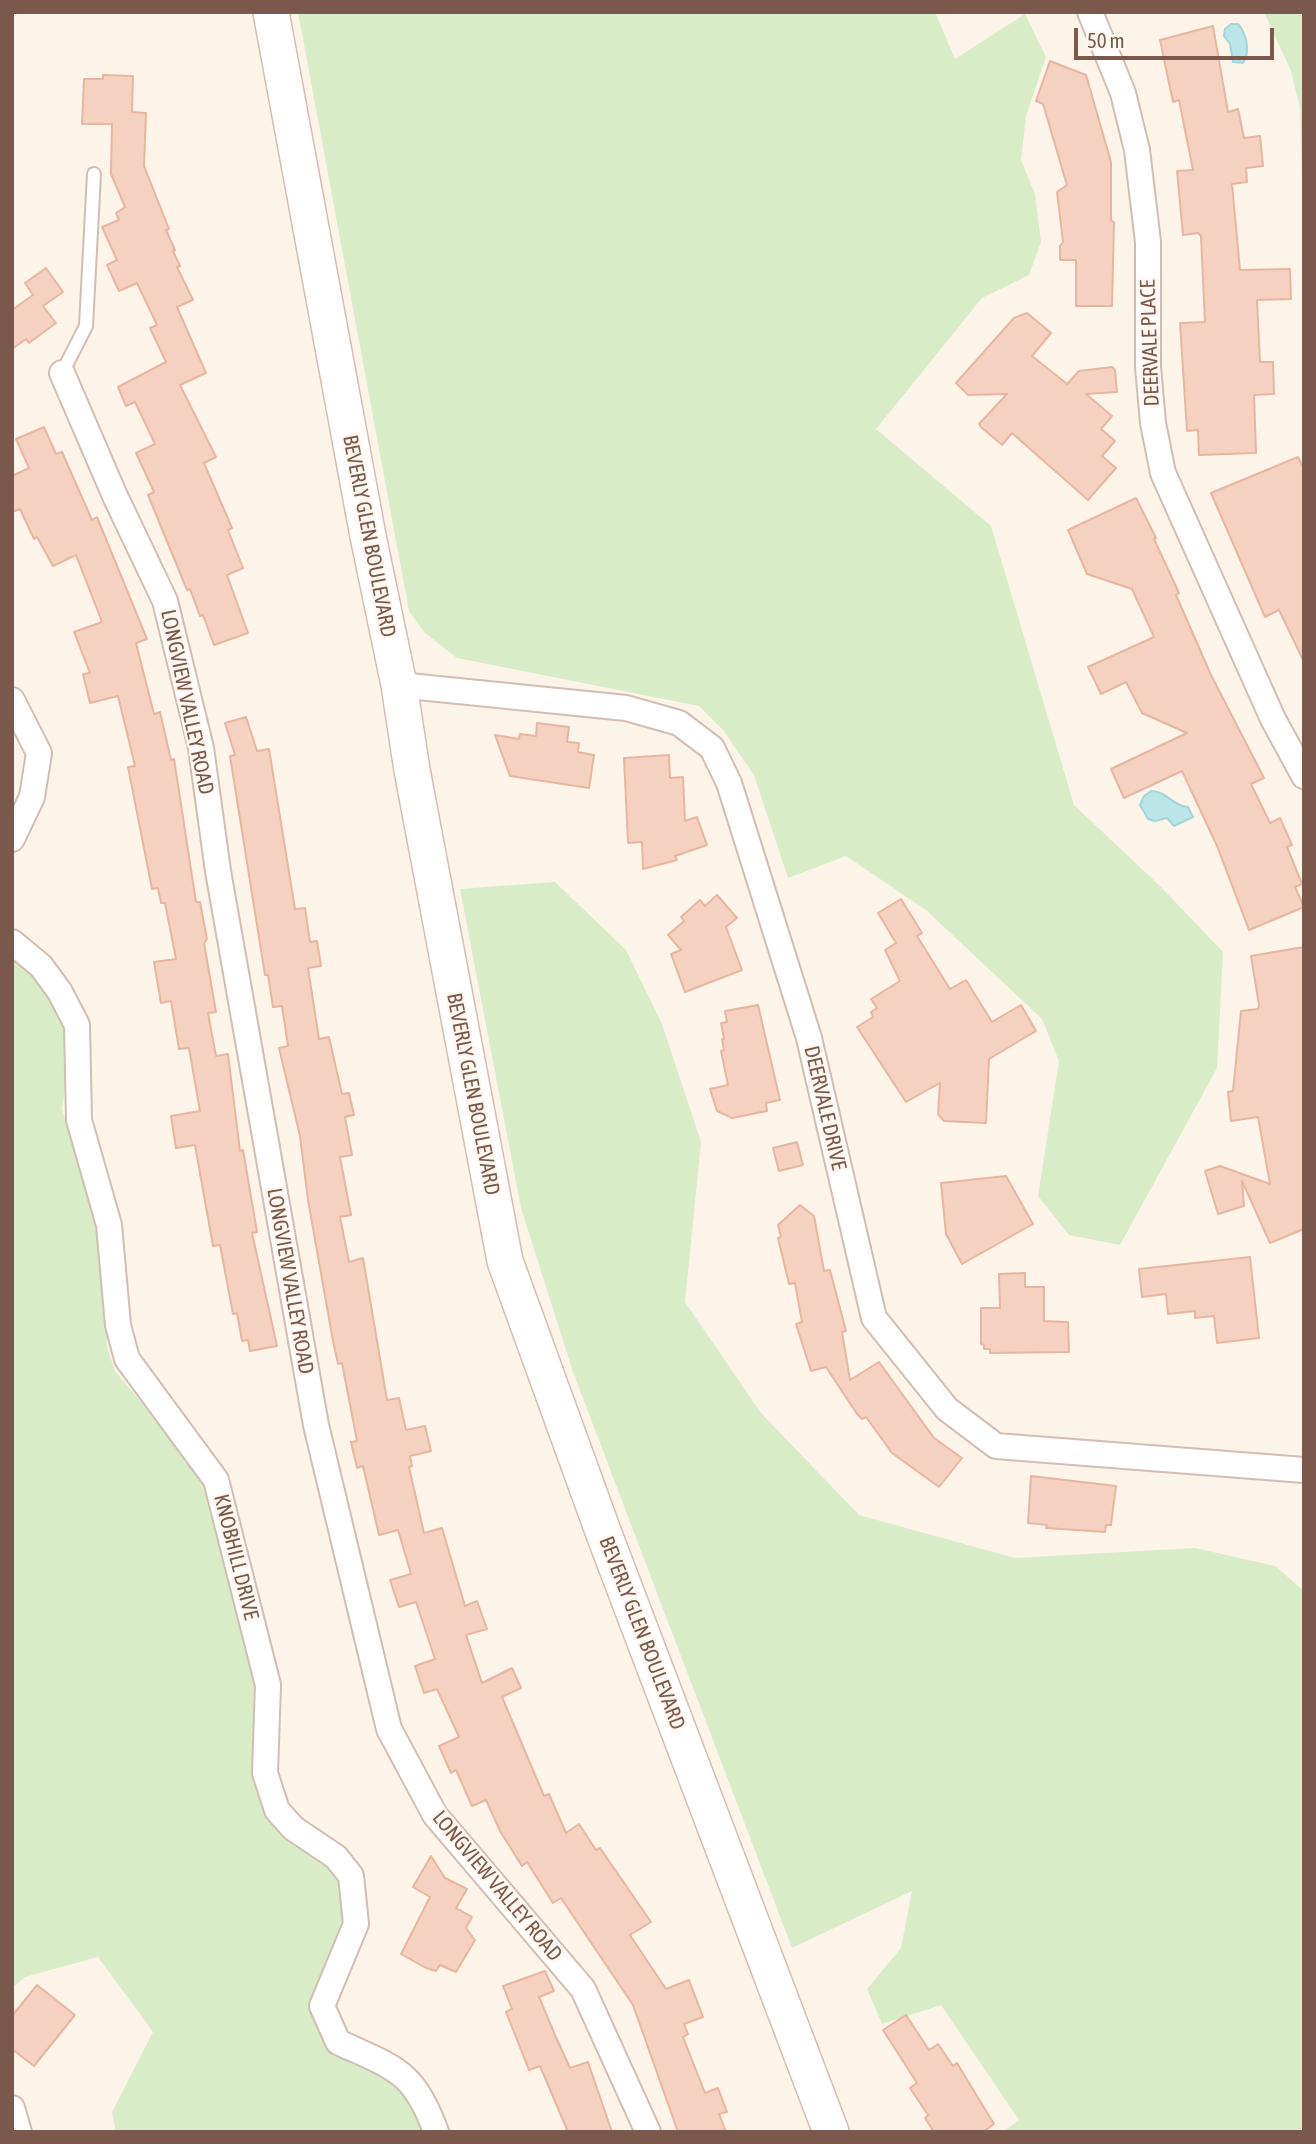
<!DOCTYPE html>
<style>
body{margin:0}
#map{position:relative;width:1316px;height:2144px;overflow:hidden;background:#fdf4e9;font-family:"Asap Condensed",sans-serif}
canvas{display:block}
.frame{position:absolute;inset:0;border:14px solid #7a584b;pointer-events:none}
.scale{position:absolute;left:1074px;top:28px;width:200px;height:32px;box-sizing:border-box;border:4px solid #7a584b;border-top:0;padding-left:9px;font-size:21px;line-height:24px;white-space:nowrap;color:#7a584b;-webkit-text-stroke:5px #fff8f1;paint-order:stroke}
</style>
<div id="map">
<canvas width="1316" height="2144"></canvas>
<div class="frame"></div>
<div class="scale">50 m</div>
</div>
<script>
const c = document.querySelector('canvas').getContext('2d');
c.lineJoin = 'round';
function paint(path, color) {
  c.fillStyle = color;
  c.fill(path, 'evenodd');
}
function trace(path, color, width, dash) {
  c.strokeStyle = color;
  c.lineWidth = width;
  c.lineCap = dash ? 'butt' : 'round';
  c.setLineDash(dash || []);
  c.stroke(path);
}
function write(font, color, halo, rows, align = 'center') {
  c.font = font + ' "Asap Condensed",sans-serif';
  c.lineWidth = 5;
  c.setLineDash([]);
  c.textBaseline = 'middle';
  c.strokeStyle = halo;
  c.fillStyle = color;
  for (const [text, x, y, turn = 0] of rows) {
    c.save();
    c.translate(x, y);
    c.rotate((+turn || 0) * Math.PI / 180);
    c.textAlign = isNaN(turn) ? turn : align;
    if (halo) c.strokeText(text, 0, 0);
    c.fillText(text, 0, 0);
    c.restore();
  }
}
const green = new Path2D(`
 M 298,12 L 935,12 L 955,59 L 1025,14 L 1046,57 L 1026,116 L 1021,160 L 1035,194 L 1041,242 L 1029,275 L 982,298 L 876,429 L 991,526 L 1074,805 L 1160,886 L 1223,952 L 1217,1068 L 1120,1245 L 1069,1235 L 1038,1196 L 1059,1061 L 1042,1019 L 926,910 L 846,856 L 788,878 L 754,775 L 723,730 L 699,706 L 457,658 L 425,633 L 409,611 Z
 M 1264,12 L 1304,12 L 1304,246 L 1300,108 L 1291,71 Z
 M 555,882 L 626,950 L 662,1024 L 701,1142 L 685,1302 L 761,1413 L 859,1515 L 1015,1558 L 1195,1548 L 1275,1566 L 1304,1591 L 1304,2132 L 1003,2132 L 1019,2120 L 941,2005 L 882,2024 L 867,1989 L 901,1948 L 912,1891 L 792,1948 L 573,1372 L 521,1208 L 460,889 Z
 M 12,949 L 56,1001 L 65,1029 L 67,1075 L 62,1109 L 101,1231 L 106,1269 L 107,1347 L 115,1371 L 183,1453 L 206,1488 L 260,1693 L 256,1764 L 342,1878 L 347,1929 L 315,2005 L 399,2082 L 429,2132 L 116,2132 L 112,2112 L 153,2032 L 98,1957 L 25,1977 L 12,1988 Z`);
const water = new Path2D(`
 M 1231,24 L 1238,24 C 1246,33 1251,51 1243,63 L 1233,62 L 1230,44 L 1224,36 L 1225,29 Z
 M 1151,791 C 1167,791 1172,806 1188,807 L 1193,817 L 1174,826 L 1167,818 L 1155,821 L 1148,819 L 1140,805 L 1144,796 Z`);
const building = new Path2D(`
 M 1213,26 L 1228,112 L 1238,109 L 1244,138 L 1260,136 L 1263,166 L 1246,168 L 1247,182 L 1232,184 L 1240,270 L 1290,269 L 1291,299 L 1257,300 L 1260,362 L 1273,362 L 1274,394 L 1254,395 L 1256,453 L 1199,455 L 1198,430 L 1187,431 L 1180,323 L 1205,322 L 1201,236 L 1198,233 L 1183,235 L 1177,171 L 1193,170 L 1179,100 L 1173,102 L 1160,40 Z
 M 1050,61 L 1086,75 L 1111,162 L 1111,220 L 1114,222 L 1112,306 L 1076,306 L 1076,260 L 1060,260 L 1060,246 L 1063,242 L 1057,192 L 1067,185 L 1043,104 L 1036,101 Z
 M 103,75 L 133,76 L 132,112 L 146,113 L 144,166 L 169,229 L 166,230 L 175,250 L 173,251 L 180,266 L 177,267 L 193,300 L 177,307 L 206,373 L 180,385 L 216,457 L 204,463 L 232,528 L 228,530 L 243,568 L 227,575 L 248,633 L 214,645 L 203,615 L 200,616 L 190,589 L 187,590 L 148,495 L 154,492 L 136,453 L 155,444 L 135,402 L 126,406 L 118,387 L 166,362 L 150,328 L 157,325 L 137,283 L 119,291 L 107,265 L 117,260 L 102,227 L 119,220 L 116,213 L 125,207 L 111,174 L 112,124 L 82,124 L 84,79 L 103,79 Z
 M 46,268 L 63,292 L 43,306 L 56,323 L 29,343 L 26,339 L 12,349 L 12,310 L 33,295 L 25,283 Z
 M 1027,313 L 1051,333 L 1032,356 L 1067,384 L 1079,371 L 1112,367 L 1115,370 L 1117,392 L 1086,394 L 1112,416 L 1101,429 L 1115,441 L 1102,456 L 1116,468 L 1088,500 L 1012,433 L 1002,445 L 981,427 L 979,424 L 1007,394 L 968,395 L 956,383 L 1014,318 Z
 M 44,427 L 56,454 L 62,452 L 92,520 L 97,517 L 147,639 L 136,643 L 154,714 L 160,712 L 171,760 L 174,759 L 196,902 L 200,902 L 207,939 L 204,943 L 216,1012 L 208,1013 L 216,1056 L 228,1054 L 240,1151 L 243,1150 L 257,1232 L 252,1233 L 277,1346 L 250,1351 L 248,1340 L 242,1341 L 237,1313 L 233,1314 L 220,1245 L 213,1246 L 195,1145 L 176,1148 L 171,1116 L 200,1111 L 189,1048 L 179,1049 L 171,1001 L 161,1003 L 154,962 L 176,959 L 165,903 L 161,903 L 158,888 L 152,889 L 128,767 L 135,766 L 118,696 L 90,703 L 83,674 L 90,673 L 74,632 L 102,622 L 76,555 L 53,566 L 37,537 L 34,539 L 20,509 L 12,512 L 12,476 L 29,468 L 16,439 Z
 M 1298,457 L 1304,469 L 1304,662 L 1279,610 L 1265,617 L 1211,493 Z
 M 1136,498 L 1156,538 L 1154,539 L 1179,593 L 1176,595 L 1211,675 L 1264,778 L 1251,784 L 1270,823 L 1280,818 L 1292,845 L 1287,847 L 1302,884 L 1295,887 L 1304,907 L 1249,930 L 1217,846 L 1182,771 L 1124,798 L 1111,769 L 1187,733 L 1142,713 L 1126,682 L 1101,694 L 1088,667 L 1154,637 L 1132,589 L 1087,574 L 1068,530 Z
 M 246,717 L 257,751 L 269,749 L 295,909 L 305,908 L 310,942 L 317,941 L 321,966 L 308,968 L 319,1039 L 329,1037 L 342,1094 L 349,1093 L 354,1115 L 345,1117 L 352,1155 L 340,1157 L 351,1215 L 340,1217 L 349,1262 L 363,1258 L 387,1400 L 399,1398 L 406,1430 L 425,1426 L 431,1451 L 410,1456 L 412,1466 L 409,1467 L 424,1533 L 442,1528 L 465,1606 L 477,1601 L 487,1629 L 466,1635 L 482,1683 L 512,1668 L 521,1688 L 502,1697 L 544,1796 L 549,1794 L 566,1833 L 579,1824 L 596,1850 L 600,1848 L 651,1922 L 630,1935 L 666,1989 L 689,1980 L 703,2017 L 684,2024 L 688,2034 L 683,2037 L 705,2093 L 718,2088 L 727,2112 L 719,2114 L 726,2132 L 678,2132 L 633,2005 L 561,1898 L 553,1903 L 527,1862 L 522,1866 L 500,1831 L 486,1800 L 472,1806 L 456,1770 L 451,1773 L 439,1746 L 459,1737 L 437,1689 L 424,1693 L 415,1666 L 435,1659 L 416,1602 L 399,1607 L 390,1580 L 411,1574 L 398,1530 L 379,1535 L 363,1466 L 357,1468 L 351,1442 L 357,1441 L 342,1363 L 338,1364 L 333,1341 L 308,1200 L 300,1136 L 279,1048 L 288,1046 L 282,1006 L 273,1007 L 268,975 L 265,975 L 230,756 L 235,755 L 225,723 Z
 M 537,723 L 569,727 L 567,742 L 579,743 L 578,752 L 594,755 L 589,788 L 510,776 L 495,735 L 519,739 L 520,734 L 536,736 Z
 M 669,755 L 670,778 L 683,777 L 685,821 L 697,817 L 707,845 L 675,856 L 677,860 L 643,869 L 642,842 L 628,843 L 624,758 Z
 M 717,895 L 737,918 L 726,927 L 742,970 L 685,992 L 671,954 L 681,950 L 668,935 L 684,921 L 681,917 L 700,900 L 705,906 Z
 M 901,899 L 922,933 L 917,936 L 950,989 L 966,980 L 992,1022 L 1021,1005 L 1036,1031 L 989,1059 L 986,1123 L 944,1121 L 938,1114 L 940,1083 L 906,1102 L 857,1027 L 873,1017 L 871,1012 L 877,1008 L 871,999 L 900,981 L 885,950 L 896,943 L 878,913 Z
 M 1304,947 L 1304,1229 L 1270,1243 L 1242,1181 L 1244,1206 L 1218,1214 L 1205,1171 L 1220,1166 L 1270,1184 L 1258,1117 L 1231,1121 L 1228,1092 L 1233,1091 L 1241,1011 L 1258,1009 L 1259,1005 L 1251,956 Z
 M 758,1005 L 780,1100 L 766,1103 L 767,1111 L 732,1118 L 717,1111 L 710,1089 L 728,1085 L 721,1051 L 724,1050 L 722,1039 L 724,1039 L 721,1023 L 727,1022 L 725,1011 Z
 M 797,1142 L 803,1165 L 779,1171 L 773,1148 Z
 M 1006,1176 L 1033,1224 L 962,1264 L 946,1234 L 941,1183 Z
 M 800,1205 L 814,1216 L 824,1271 L 830,1270 L 846,1331 L 842,1332 L 850,1380 L 879,1362 L 934,1438 L 962,1458 L 939,1487 L 892,1453 L 866,1417 L 862,1419 L 857,1414 L 826,1367 L 811,1371 L 796,1324 L 802,1322 L 795,1283 L 789,1284 L 778,1238 L 781,1237 L 778,1225 Z
 M 1250,1257 L 1259,1338 L 1217,1343 L 1214,1316 L 1195,1318 L 1195,1311 L 1168,1314 L 1166,1294 L 1142,1297 L 1139,1269 Z
 M 1025,1273 L 1025,1287 L 1044,1287 L 1044,1321 L 1068,1322 L 1069,1352 L 990,1353 L 990,1349 L 984,1349 L 984,1345 L 981,1344 L 981,1308 L 1000,1308 L 999,1274 Z
 M 1031,1476 L 1116,1486 L 1111,1525 L 1106,1525 L 1105,1532 L 1046,1528 L 1047,1525 L 1028,1523 Z
 M 431,1856 L 445,1878 L 467,1889 L 456,1908 L 472,1917 L 466,1928 L 475,1940 L 456,1972 L 440,1965 L 436,1971 L 426,1968 L 401,1954 L 430,1897 L 413,1887 Z
 M 545,1971 L 554,1991 L 539,1997 L 555,2035 L 570,2068 L 588,2062 L 612,2132 L 568,2132 L 540,2066 L 529,2070 L 506,2012 L 512,2009 L 503,1986 Z
 M 37,1985 L 75,2015 L 34,2066 L 12,2049 L 12,2016 Z
 M 906,2015 L 929,2050 L 938,2044 L 953,2066 L 957,2063 L 994,2124 L 983,2132 L 934,2132 L 925,2118 L 928,2115 L 910,2088 L 917,2083 L 883,2030 Z`);
const lane = new Path2D(`
 M 62,373 L 86,326 L 94,174`);
const street = new Path2D(`
 M 1090,12 L 1123,93 L 1137,150 L 1148,242 L 1148,367 L 1153,423 L 1163,473 L 1273,719 L 1304,776
 M 62,373 L 115,496 L 165,601 L 201,748 L 218,871 L 316,1425 L 389,1729 L 435,1815 L 583,1989 L 648,2132
 M 399,685 L 626,708 L 679,723 L 712,748 L 729,783 L 809,1038 L 874,1318 L 947,1409 L 996,1446 L 1304,1470
 M 12,700 L 39,753 L 32,797 L 12,839
 M 12,942 L 41,966 L 60,992 L 77,1025 L 79,1120 L 109,1225 L 118,1325 L 127,1359 L 216,1480 L 268,1685 L 265,1773 L 277,1810 L 293,1828 L 336,1857 L 351,1876 L 356,1924 L 322,2006 L 338,2042 C 394,2068 414,2070 436,2132
 M 12,2108 L 19,2132`);
const secondary = new Path2D(`
 M 271,12 L 368,536 L 399,685 L 412,770 L 505,1261 L 604,1534 L 831,2132`);
const streetNames = [
 ["DEERVALE PLACE",1150,343,-92],
 ["BEVERLY GLEN BOULEVARD",369,536,79],
 ["LONGVIEW VALLEY ROAD",187,702,78],
 ["BEVERLY GLEN BOULEVARD",473,1094,79],
 ["DEERVALE DRIVE",825,1108,77],
 ["LONGVIEW VALLEY ROAD",290,1281,80],
 ["KNOBHILL DRIVE",236,1557,76],
 ["BEVERLY GLEN BOULEVARD",642,1633,69],
 ["LONGVIEW VALLEY ROAD",497,1886,50]
];
paint(green, '#d8ecc7');
paint(water, '#bce5e8');
trace(water, '#a2d6da', 2);
paint(building, '#f4d1c0');
trace(building, '#e7b6a0', 2);
trace(lane, '#d3bdb1', 16);
trace(street, '#d3bdb1', 28);
trace(secondary, '#d6bdae', 38);
trace(lane, '#fff', 12);
trace(street, '#fff', 24);
trace(secondary, '#fff', 35);
write('21px', '#7a584b', '#fff8f1', streetNames);
</script>
